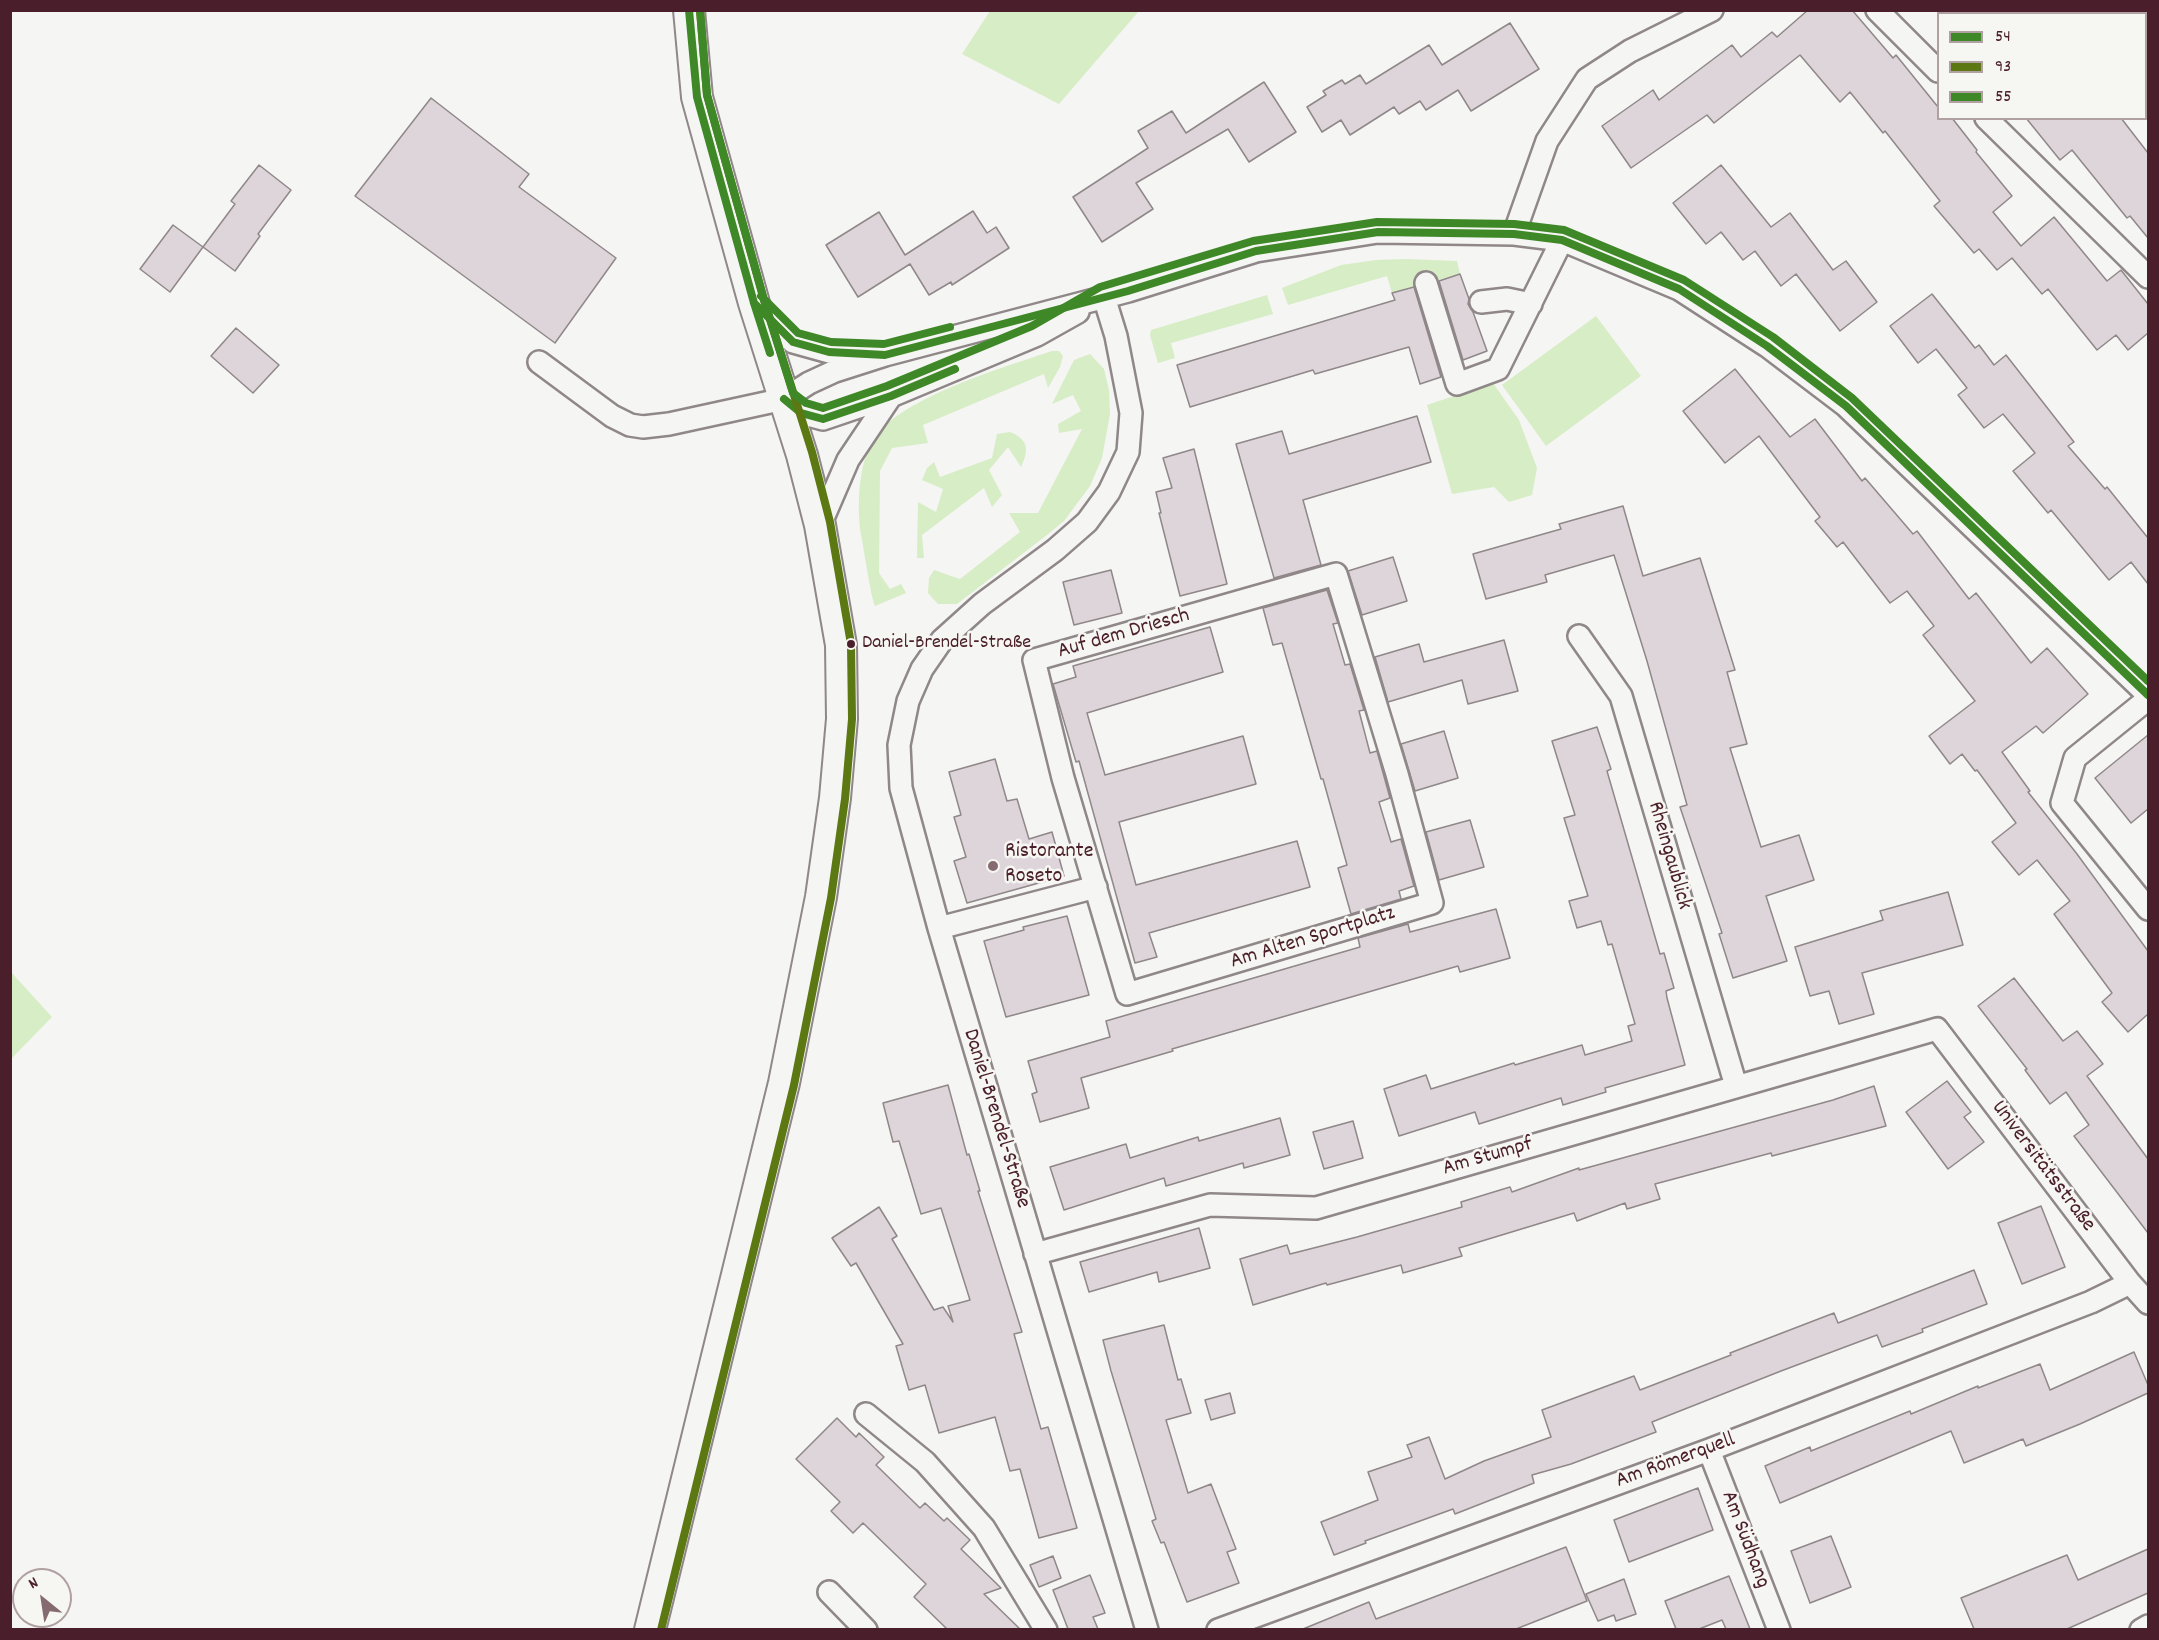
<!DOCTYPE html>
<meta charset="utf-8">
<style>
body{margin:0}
#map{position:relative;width:2159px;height:1640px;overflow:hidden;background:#f5f5f3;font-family:Dekko,sans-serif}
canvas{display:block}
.frame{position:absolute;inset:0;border:12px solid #4a1f2b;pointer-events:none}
.legend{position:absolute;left:1937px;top:12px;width:210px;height:108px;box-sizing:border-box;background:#f6f6f2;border:2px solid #b1a0a2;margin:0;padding:8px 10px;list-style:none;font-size:18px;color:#4a1f2b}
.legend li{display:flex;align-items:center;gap:12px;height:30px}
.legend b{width:30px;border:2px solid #b1a0a2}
.north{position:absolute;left:12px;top:1568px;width:60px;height:60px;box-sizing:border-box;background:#f6f6f2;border:2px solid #b1a0a2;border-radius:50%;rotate:330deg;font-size:16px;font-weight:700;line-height:24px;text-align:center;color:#4a1f2b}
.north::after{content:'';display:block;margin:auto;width:21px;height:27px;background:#866a71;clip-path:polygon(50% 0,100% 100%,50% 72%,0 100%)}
</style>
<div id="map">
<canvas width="2159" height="1640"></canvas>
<div class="frame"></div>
<ul class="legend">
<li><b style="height:8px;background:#3f8827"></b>54</li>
<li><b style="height:8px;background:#5b7813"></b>93</li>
<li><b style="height:8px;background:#3f8827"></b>55</li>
</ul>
<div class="north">N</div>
</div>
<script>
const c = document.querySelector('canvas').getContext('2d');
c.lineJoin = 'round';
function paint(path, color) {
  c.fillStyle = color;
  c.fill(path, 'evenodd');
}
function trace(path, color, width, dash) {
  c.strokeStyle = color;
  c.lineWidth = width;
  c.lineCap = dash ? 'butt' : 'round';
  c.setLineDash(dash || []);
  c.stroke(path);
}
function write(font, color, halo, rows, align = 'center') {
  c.font = font + ' Dekko,sans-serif';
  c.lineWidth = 5;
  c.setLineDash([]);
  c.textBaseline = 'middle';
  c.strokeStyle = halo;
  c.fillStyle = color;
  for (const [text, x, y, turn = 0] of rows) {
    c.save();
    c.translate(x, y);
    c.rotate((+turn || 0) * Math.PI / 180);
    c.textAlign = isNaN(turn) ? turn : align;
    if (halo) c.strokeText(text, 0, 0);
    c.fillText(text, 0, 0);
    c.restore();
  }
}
const green = new Path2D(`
 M 990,11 L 990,10 L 1139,11 L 1059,104 L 962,54 Z
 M 1406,259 L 1457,261 L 1460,274 L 1392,293 L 1387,276 L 1288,305 L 1282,288 L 1341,265 L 1376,260 Z
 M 1267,295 L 1273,314 L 1171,343 L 1175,358 L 1158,363 L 1150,335 L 1151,330 Z
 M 1596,316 L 1641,376 L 1546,446 L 1502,385 Z
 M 1052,351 L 1059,351 L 1063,356 L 1060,367 L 1048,388 L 1044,374 L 923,425 L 928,443 L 892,448 L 880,471 L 879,573 L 890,589 L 901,584 L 906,593 L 875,606 C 872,602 864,551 862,540 C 856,512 858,462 874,438 C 902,397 1005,367 1052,351 Z
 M 1090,354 L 1104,369 L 1109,390 L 1110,414 L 1102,458 L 1090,486 L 1064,521 L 1047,535 L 957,604 L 938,604 L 928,593 L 929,578 L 934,570 L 960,579 L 1020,532 L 1009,513 L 1038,513 L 1082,429 L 1059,433 L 1058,424 L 1081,411 L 1073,395 L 1052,404 L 1074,360 Z
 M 1493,383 L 1519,420 L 1537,468 L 1532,495 L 1509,502 L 1494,487 L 1452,494 L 1427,405 Z
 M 1010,432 C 1029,440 1029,450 1021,467 L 1008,447 L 989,470 L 1002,495 L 992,507 L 984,488 L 922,535 L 924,558 L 917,558 L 918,502 L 936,512 L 943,489 L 922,480 L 927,468 L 934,462 L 940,477 L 992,458 L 997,434 Z
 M 11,972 L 52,1017 L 11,1059 L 10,972 Z`);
const building = new Path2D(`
 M 1808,10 L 1852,10 L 1893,58 L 1896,55 L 1938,107 L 1938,118 L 1952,118 L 1977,150 L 1976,152 L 2012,196 L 1993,212 L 2021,246 L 2054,217 L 2107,281 L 2121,270 L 2148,304 L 2148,333 L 2128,350 L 2116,335 L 2097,350 L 2048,289 L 2042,294 L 2012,258 L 1997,270 L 1979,249 L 1974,253 L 1934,206 L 1940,201 L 1885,131 L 1883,133 L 1850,92 L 1840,102 L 1800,55 L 1714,123 L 1707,115 L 1631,168 L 1602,126 L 1653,90 L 1659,100 L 1732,45 L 1741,57 L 1772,32 L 1777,37 Z
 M 1510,23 L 1539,69 L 1471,111 L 1458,90 L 1426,110 L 1420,101 L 1399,114 L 1394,107 L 1350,135 L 1341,120 L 1322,132 L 1307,107 L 1326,95 L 1323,91 L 1342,80 L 1345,84 L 1360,75 L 1366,84 L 1429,45 L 1442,65 Z
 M 1264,82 L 1296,132 L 1249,162 L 1228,129 L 1136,183 L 1153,209 L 1102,242 L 1073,197 L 1148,148 L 1138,131 L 1172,111 L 1186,133 Z
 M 431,98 L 529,174 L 519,187 L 616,258 L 555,343 L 355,196 Z
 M 2026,118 L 2121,118 L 2148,153 L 2148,238 L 2130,216 L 2127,218 L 2072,150 L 2060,160 Z
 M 259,165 L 291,190 L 258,234 L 260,236 L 235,271 L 203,247 L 235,204 L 231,201 Z
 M 1721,165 L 1771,227 L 1790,213 L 1833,270 L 1846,261 L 1877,302 L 1840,331 L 1796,274 L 1781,286 L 1755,251 L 1743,260 L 1721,232 L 1706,244 L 1673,203 Z
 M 973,211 L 987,233 L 996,227 L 1009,248 L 952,285 L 951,282 L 929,295 L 910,264 L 858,297 L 826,245 L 879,212 L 905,255 Z
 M 173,225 L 203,247 L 170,292 L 140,269 Z
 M 1460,274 L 1469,299 L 1468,304 L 1473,312 L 1487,351 L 1463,360 L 1439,281 Z
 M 1414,287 L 1441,377 L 1420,384 L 1409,347 L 1315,374 L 1313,370 L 1190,407 L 1177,365 L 1395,300 L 1392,293 Z
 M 1932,294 L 1975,348 L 1979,345 L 1994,365 L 2006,355 L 2074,442 L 2068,446 L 2105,489 L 2107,487 L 2148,538 L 2148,584 L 2131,562 L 2109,580 L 2051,510 L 2048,513 L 2013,471 L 2035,453 L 2003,414 L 1984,428 L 1958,395 L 1967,388 L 1936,349 L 1918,363 L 1890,326 Z
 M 236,328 L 279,365 L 253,393 L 211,356 Z
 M 1735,369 L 1790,437 L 1815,419 L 1862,481 L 1865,478 L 1913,534 L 1917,531 L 1969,599 L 1976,593 L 2031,663 L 2047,648 L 2088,694 L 2043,733 L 2036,726 L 2002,752 L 2030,791 L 2028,792 L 2077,854 L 2148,951 L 2148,1014 L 2128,1032 L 2102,1002 L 2112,993 L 2054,914 L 2070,901 L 2037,860 L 2019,875 L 1992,842 L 2016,823 L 1977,770 L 1975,771 L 1962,754 L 1950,764 L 1929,736 L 1975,701 L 1923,635 L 1934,626 L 1907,591 L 1890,603 L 1843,542 L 1837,547 L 1815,521 L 1820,517 L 1759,436 L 1725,463 L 1683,411 Z
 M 1417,416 L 1431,462 L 1303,500 L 1321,565 L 1274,578 L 1236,444 L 1282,431 L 1289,454 Z
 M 1194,449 L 1227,584 L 1180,596 L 1159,513 L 1161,513 L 1156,492 L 1172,488 L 1163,458 Z
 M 1623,506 L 1643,576 L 1700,558 L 1735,670 L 1727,672 L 1747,744 L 1730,748 L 1761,847 L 1799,835 L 1814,880 L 1766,896 L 1787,961 L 1733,978 L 1719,934 L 1722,933 L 1680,807 L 1687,805 L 1647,661 L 1614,555 L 1545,575 L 1547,582 L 1486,599 L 1473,554 L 1561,529 L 1559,524 Z
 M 1393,557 L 1407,601 L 1362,615 L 1348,571 Z
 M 1111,570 L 1122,613 L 1074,625 L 1063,582 Z
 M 1327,590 L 1338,623 L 1333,624 L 1345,665 L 1350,664 L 1364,710 L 1359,711 L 1370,753 L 1377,751 L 1390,798 L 1379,802 L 1391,842 L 1401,839 L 1414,886 L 1399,891 L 1401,899 L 1351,914 L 1338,868 L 1347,865 L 1323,779 L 1321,779 L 1282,643 L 1273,645 L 1263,608 Z
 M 1210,627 L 1223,672 L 1087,713 L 1105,775 L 1243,736 L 1256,784 L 1119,822 L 1136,885 L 1297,841 L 1310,887 L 1149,933 L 1157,957 L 1135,963 L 1079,761 L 1076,762 L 1053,684 L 1076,677 L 1073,666 Z
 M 1504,640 L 1518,691 L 1468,704 L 1462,680 L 1388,702 L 1375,657 L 1419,644 L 1424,662 Z
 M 1597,727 L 1611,769 L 1607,771 L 1660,954 L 1664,953 L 1674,988 L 1666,991 L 1667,998 L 1685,1065 L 1605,1088 L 1606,1092 L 1563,1105 L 1561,1098 L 1479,1124 L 1475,1112 L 1399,1136 L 1384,1089 L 1426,1075 L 1431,1089 L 1514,1063 L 1515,1065 L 1582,1045 L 1585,1055 L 1632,1041 L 1628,1026 L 1635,1024 L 1612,944 L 1608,945 L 1601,921 L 1577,928 L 1569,901 L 1588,896 L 1564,818 L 1575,815 L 1552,741 Z
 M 1444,731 L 1458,778 L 1415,791 L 1401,744 Z
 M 2148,735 L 2148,809 L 2131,823 L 2095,778 Z
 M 995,759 L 1007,801 L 1017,799 L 1029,839 L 1052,832 L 1064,876 L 967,903 L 954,861 L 966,857 L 954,817 L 961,815 L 949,772 Z
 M 1470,820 L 1484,867 L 1439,880 L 1426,832 Z
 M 1948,892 L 1963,945 L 1862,973 L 1874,1014 L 1839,1024 L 1829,991 L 1810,996 L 1795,947 L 1883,920 L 1880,911 Z
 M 1496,909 L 1510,958 L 1460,972 L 1458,966 L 1172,1049 L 1173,1051 L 1081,1078 L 1089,1108 L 1040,1122 L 1032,1094 L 1037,1092 L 1028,1061 L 1110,1037 L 1106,1021 L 1360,947 L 1358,938 L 1408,924 L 1410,932 Z
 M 1067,916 L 1089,995 L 1006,1017 L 984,941 L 1024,930 L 1023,927 Z
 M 2014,978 L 2063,1041 L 2077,1031 L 2103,1064 L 2087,1076 L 2148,1159 L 2148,1233 L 2074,1136 L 2089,1125 L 2066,1092 L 2050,1104 L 2025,1070 L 2027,1069 L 1978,1006 Z
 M 1947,1081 L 1971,1112 L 1964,1117 L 1984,1142 L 1948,1169 L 1906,1112 Z
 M 948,1085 L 967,1155 L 969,1154 L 980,1191 L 978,1191 L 1022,1332 L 1014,1334 L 1041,1429 L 1048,1427 L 1077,1528 L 1039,1538 L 1020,1469 L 1010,1471 L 995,1417 L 939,1433 L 925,1385 L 909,1390 L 896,1346 L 903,1344 L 856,1263 L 851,1266 L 832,1238 L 879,1207 L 897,1236 L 892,1239 L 934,1310 L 943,1307 L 953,1322 L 948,1306 L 970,1300 L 941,1208 L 921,1214 L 899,1141 L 893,1142 L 883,1103 Z
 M 1874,1086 L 1886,1126 L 1772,1156 L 1771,1153 L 1655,1184 L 1660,1199 L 1627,1209 L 1625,1203 L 1577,1221 L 1574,1213 L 1459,1248 L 1462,1256 L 1403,1273 L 1401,1265 L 1327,1285 L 1326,1283 L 1253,1305 L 1240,1259 L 1287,1245 L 1290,1254 L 1357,1237 L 1462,1207 L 1461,1202 L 1510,1187 L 1512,1192 L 1579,1168 L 1579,1170 L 1833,1100 Z
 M 1280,1118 L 1290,1155 L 1244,1168 L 1243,1163 L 1166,1186 L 1164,1178 L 1064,1210 L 1050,1167 L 1126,1144 L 1130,1158 L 1198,1137 L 1199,1141 Z
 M 1353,1121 L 1363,1158 L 1324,1169 L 1313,1132 Z
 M 2041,1206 L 2065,1267 L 2022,1284 L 1998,1223 Z
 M 1199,1228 L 1210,1268 L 1159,1282 L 1157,1272 L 1089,1292 L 1080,1262 Z
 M 1974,1270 L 1987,1304 L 1922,1329 L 1923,1332 L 1882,1347 L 1877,1335 L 1781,1371 L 1652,1422 L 1656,1432 L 1571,1464 L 1532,1475 L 1534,1483 L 1455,1514 L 1453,1509 L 1365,1541 L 1366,1543 L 1334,1555 L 1321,1522 L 1378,1500 L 1368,1472 L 1412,1457 L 1407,1445 L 1429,1437 L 1445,1479 L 1484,1461 L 1551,1437 L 1542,1410 L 1634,1376 L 1640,1390 L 1731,1355 L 1730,1353 L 1834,1313 L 1838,1323 Z
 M 1164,1325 L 1178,1380 L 1181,1379 L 1191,1413 L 1166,1420 L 1188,1493 L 1211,1484 L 1236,1549 L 1227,1552 L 1239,1583 L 1187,1602 L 1164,1542 L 1161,1543 L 1152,1521 L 1156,1519 L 1111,1371 L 1103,1340 Z
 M 2134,1352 L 2148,1385 L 2148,1393 L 2080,1424 L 2026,1446 L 2023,1439 L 1964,1463 L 1951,1431 L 1780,1503 L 1765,1466 L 1810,1447 L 1811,1451 L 1910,1411 L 1911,1414 L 1978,1386 L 1978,1388 L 2040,1364 L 2050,1390 Z
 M 1230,1393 L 1235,1413 L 1211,1420 L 1205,1400 Z
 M 837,1418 L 856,1437 L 859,1433 L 884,1457 L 876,1465 L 920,1508 L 925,1503 L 944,1521 L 947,1518 L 970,1540 L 961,1549 L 1001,1588 L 984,1594 L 1020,1629 L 947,1629 L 914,1597 L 926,1584 L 863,1523 L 853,1533 L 831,1511 L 840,1502 L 796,1459 Z
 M 1698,1488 L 1713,1530 L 1629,1562 L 1614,1520 Z
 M 1831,1536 L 1851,1587 L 1810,1603 L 1791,1551 Z
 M 1566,1547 L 1587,1601 L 1516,1629 L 1303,1629 L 1369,1602 L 1376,1619 Z
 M 2148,1549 L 2148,1593 L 2067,1629 L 1974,1629 L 1961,1598 L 2067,1555 L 2078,1580 Z
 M 1053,1556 L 1061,1578 L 1039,1587 L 1030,1565 Z
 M 1090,1575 L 1105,1613 L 1093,1617 L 1098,1629 L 1068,1629 L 1053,1590 Z
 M 1729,1576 L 1750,1629 L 1726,1629 L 1722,1620 L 1699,1629 L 1676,1629 L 1665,1601 Z
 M 1624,1579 L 1636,1614 L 1616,1621 L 1614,1615 L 1598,1621 L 1586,1594 Z`);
const minor = new Path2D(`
 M 1877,10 L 1938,71
 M 1986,118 L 2148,277
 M 1514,234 L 1547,141 L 1587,79 L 1630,51 L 1712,10
 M 1426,283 L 1457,384 L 1498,369 L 1562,240
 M 1104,297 L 1116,336 L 1131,413 L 1128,452 L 1109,492 L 1087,522 L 1055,550 L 982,604 L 942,640 L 922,669 L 908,701 L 899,745 L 901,788 L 939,928 L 1147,1630
 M 1481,302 L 1507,299 L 1531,304
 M 758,307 L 793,342 L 829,352 L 872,355
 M 539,362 L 612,416 L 630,425 L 643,427 L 669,424 L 784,399 L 809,383 L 835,371 L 885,355 L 1128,291 L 1256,251 L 1378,232 L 1514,234 L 1562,240 L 1679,289 L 1767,346 L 1846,406 L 2148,695
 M 784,399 L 801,413 L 823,419 L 891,396 L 1037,335 L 1078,312
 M 820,525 L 848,460 L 891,396
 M 1336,574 L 1397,774 L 1432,903 L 1127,994 L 1063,778 L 1034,660 Z
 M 1579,636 L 1621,696 L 1736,1086
 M 2148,699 L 2075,758 L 2062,803 L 2148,909
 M 939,928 L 1096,887
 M 1035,1254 L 1210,1205 L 1316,1208 L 1937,1029 L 2130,1283 L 2148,1303
 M 866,1414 L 925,1462 L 984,1528 L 1046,1630
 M 1709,1450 L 1779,1630
 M 829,1592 L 866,1630
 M 1218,1630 L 1709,1450 L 2091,1302 L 2130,1283
 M 2141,1630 L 2148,1626`);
const secondary = new Path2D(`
 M 650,1630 L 784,1083 L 821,897 L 835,798 L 842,719 L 841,645 L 820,525 L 802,455 L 754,303 L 697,97 L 689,10`);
const bus1 = new Path2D(`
 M 689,10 L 697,97 L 754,303 L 770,353
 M 754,303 L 793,342 L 829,352 L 885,355 L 1128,291 L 1256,251 L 1378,232 L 1514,234 L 1562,240 L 1679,289 L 1767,346 L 1846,406 L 2148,695
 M 784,399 L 801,413 L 823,419 L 891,396 L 955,369`);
const bus2 = new Path2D(`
 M 661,1630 L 794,1085 L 831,898 L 845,799 L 852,719 L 851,644 L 830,522 L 812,452 L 764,300 L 707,95 L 700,10`);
const bus3 = new Path2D(`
 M 700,10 L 707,95 L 764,300 L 793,393 L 806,403 L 823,408 L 887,386 L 1032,326 L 1100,287 L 1253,241 L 1377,222 L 1514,224 L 1564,230 L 1684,280 L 1773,337 L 1852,398 L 2148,681
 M 761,296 L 798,333 L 831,342 L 884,344 L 950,327`);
const markers = [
 [851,644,5,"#4a1f2b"],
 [993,866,6,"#866a71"]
];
const busNames = [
 ["Daniel-Brendel-Straße",862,644]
];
const streetNames = [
 ["Auf dem Driesch",1124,635,-16],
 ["Rheingaublick",1668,856,74],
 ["Am Alten Sportplatz",1313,939,-17],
 ["Daniel-Brendel-Straße",995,1119,73],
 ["Am Stumpf",1488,1158,-16],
 ["Universitätsstraße",2042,1167,53],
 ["Am Römerquell",1676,1462,-20],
 ["Am Südhang",1744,1540,69]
];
const poiNames = [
 ["Ristorante",1005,853],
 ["Roseto",1005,878]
];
paint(green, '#d7edc6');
paint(building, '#ded5da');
trace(building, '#8f8788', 1.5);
trace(minor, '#8f8788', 26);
trace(secondary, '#8f8788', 34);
trace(minor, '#f5f5f3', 21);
trace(secondary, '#f5f5f3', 30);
trace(bus1, '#3f8827', 8);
trace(bus2, '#5b7813', 8);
trace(bus3, '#3f8827', 8);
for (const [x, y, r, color] of markers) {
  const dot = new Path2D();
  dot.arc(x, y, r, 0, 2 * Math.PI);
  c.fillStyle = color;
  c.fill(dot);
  trace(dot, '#f6f6f2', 2);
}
write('20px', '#4a1f2b', '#f6f6f2', busNames, 'left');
write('22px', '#4a1f2b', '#f6f6f2', streetNames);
write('22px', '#4a1f2b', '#f6f6f2', poiNames, 'left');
</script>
